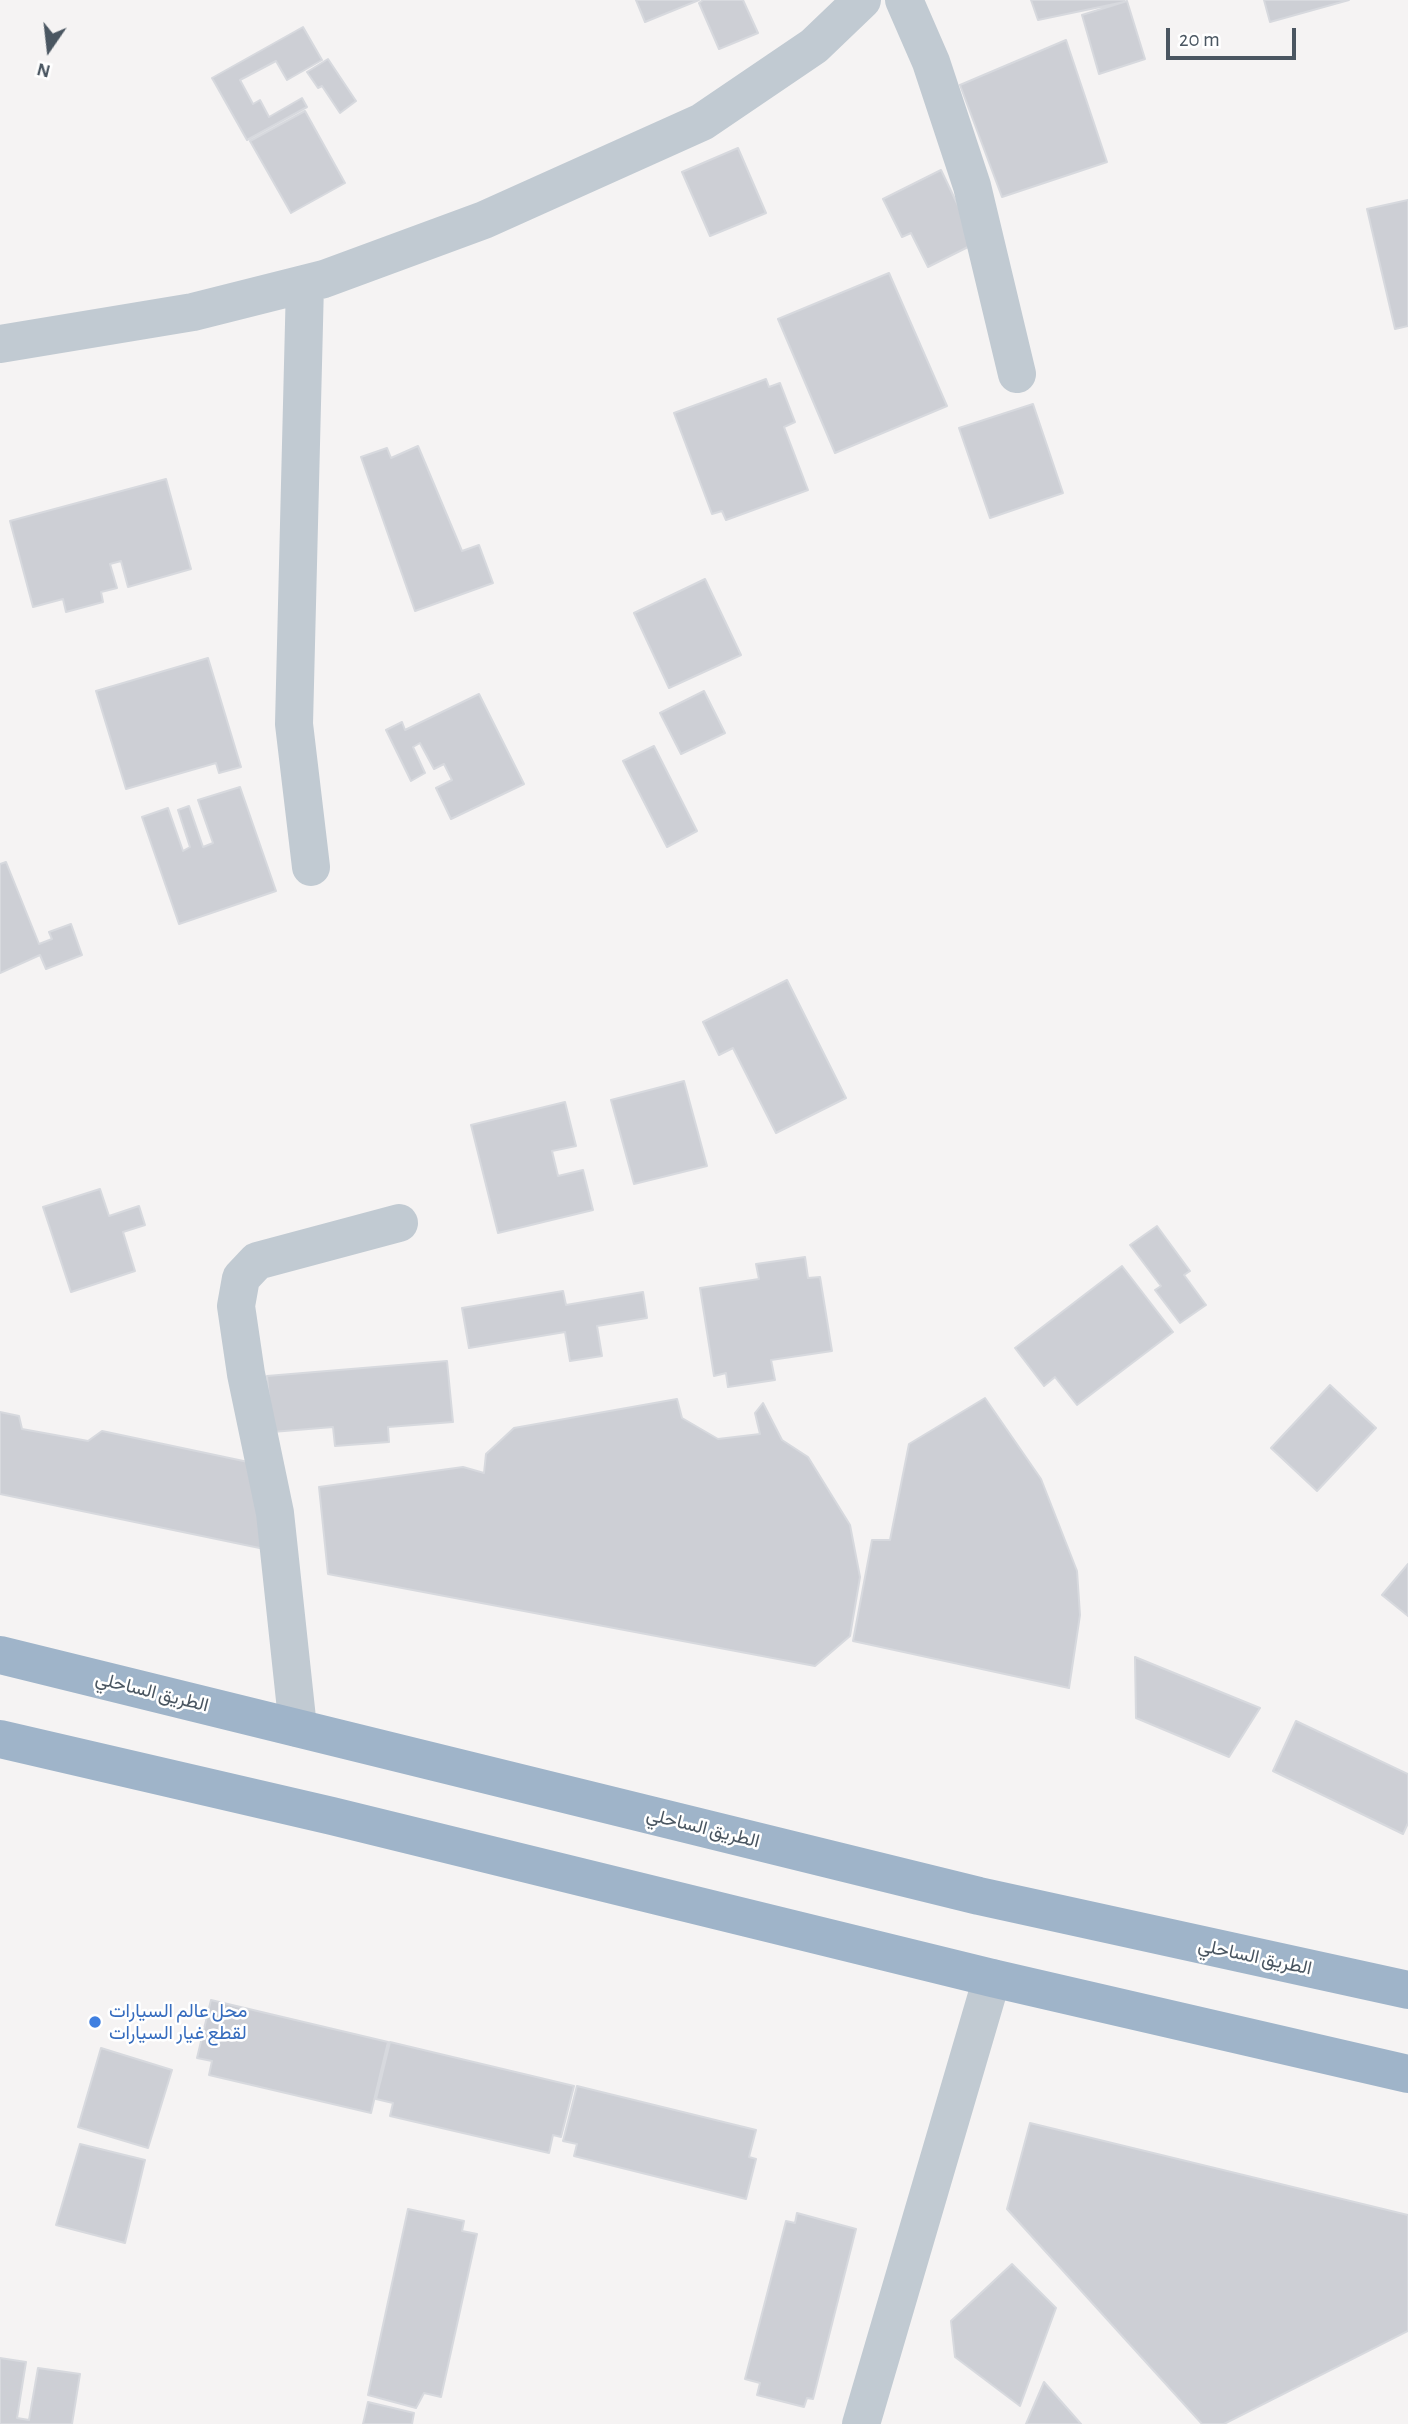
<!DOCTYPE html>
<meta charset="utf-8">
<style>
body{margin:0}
#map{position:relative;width:1408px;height:2424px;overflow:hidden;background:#f5f3f3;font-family:"Alegreya Sans",sans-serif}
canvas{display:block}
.north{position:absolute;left:14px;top:14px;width:70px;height:70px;-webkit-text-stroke:5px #fff;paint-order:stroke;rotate:194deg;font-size:19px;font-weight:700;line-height:28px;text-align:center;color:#4a5661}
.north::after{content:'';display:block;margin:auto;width:24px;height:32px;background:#4a5661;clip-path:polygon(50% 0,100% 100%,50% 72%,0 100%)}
.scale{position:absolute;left:1166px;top:28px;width:130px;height:32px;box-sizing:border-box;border:4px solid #4a5661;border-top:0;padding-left:9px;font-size:21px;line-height:24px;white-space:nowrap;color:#4a5661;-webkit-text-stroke:5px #fff;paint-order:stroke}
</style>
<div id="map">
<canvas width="1408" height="2424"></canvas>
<div class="north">N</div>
<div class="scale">20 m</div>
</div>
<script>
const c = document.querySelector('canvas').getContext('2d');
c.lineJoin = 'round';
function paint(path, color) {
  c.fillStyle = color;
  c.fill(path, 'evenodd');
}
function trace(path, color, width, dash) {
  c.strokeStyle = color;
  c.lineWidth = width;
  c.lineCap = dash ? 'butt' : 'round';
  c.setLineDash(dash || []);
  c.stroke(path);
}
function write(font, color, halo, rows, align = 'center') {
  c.font = font + ' "Alegreya Sans",Vazirmatn,sans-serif';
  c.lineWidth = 5;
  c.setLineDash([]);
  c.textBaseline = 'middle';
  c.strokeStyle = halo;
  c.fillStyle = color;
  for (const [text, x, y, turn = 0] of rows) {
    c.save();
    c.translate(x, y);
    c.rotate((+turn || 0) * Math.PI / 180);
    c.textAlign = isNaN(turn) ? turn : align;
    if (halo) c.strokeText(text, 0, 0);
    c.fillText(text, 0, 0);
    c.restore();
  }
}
const building = new Path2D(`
 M 636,0 L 699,0 L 645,22 Z
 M 703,0 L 743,0 L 758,33 L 719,49 L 699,3 Z
 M 1031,0 L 1124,0 L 1124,2 L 1038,20 Z
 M 1264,0 L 1349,0 L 1270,22 Z
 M 1127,1 L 1145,59 L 1099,74 L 1082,15 Z
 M 303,27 L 322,60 L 287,80 L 276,61 L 240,80 L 253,104 L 260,100 L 269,117 L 302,98 L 307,107 L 247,140 L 212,78 Z
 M 1066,40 L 1107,162 L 1002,197 L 960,85 Z
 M 328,59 L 356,101 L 340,113 L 322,86 L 318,88 L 307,72 Z
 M 305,111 L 345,183 L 291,213 L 250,141 Z
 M 738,148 L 766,213 L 710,236 L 682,172 Z
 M 941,170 L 976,243 L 928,267 L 911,233 L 902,237 L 883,199 Z
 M 1408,200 L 1408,326 L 1395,329 L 1367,209 Z
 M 889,273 L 947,406 L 835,453 L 778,319 Z
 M 766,379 L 769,387 L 780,383 L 795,422 L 784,427 L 808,490 L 726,520 L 722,511 L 712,514 L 674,413 Z
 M 1033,404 L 1063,493 L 990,518 L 959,428 Z
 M 418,446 L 462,551 L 479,545 L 493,583 L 415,611 L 361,457 L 387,448 L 391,458 Z
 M 166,479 L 191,569 L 128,587 L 121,561 L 110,564 L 117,588 L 101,592 L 103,602 L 66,612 L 63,599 L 33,607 L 10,521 Z
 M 705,579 L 741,655 L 669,688 L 634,613 Z
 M 208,658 L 241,767 L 219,773 L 216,763 L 126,789 L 96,691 Z
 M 704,691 L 725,733 L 681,754 L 660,713 Z
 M 479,694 L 524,784 L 451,819 L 436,788 L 452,780 L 444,764 L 434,769 L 420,743 L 413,747 L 425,773 L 411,781 L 386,730 L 402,722 L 405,730 Z
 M 654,746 L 697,831 L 667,847 L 623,761 Z
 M 240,787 L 276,891 L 179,924 L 142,817 L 168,808 L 183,851 L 190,847 L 178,810 L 189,806 L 203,847 L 213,843 L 198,800 Z
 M 6,862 L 39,944 L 52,939 L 49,932 L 71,924 L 82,955 L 46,969 L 40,955 L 0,973 L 0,864 Z
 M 787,980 L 846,1098 L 776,1133 L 733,1048 L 719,1055 L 703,1022 Z
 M 684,1081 L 707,1166 L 634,1184 L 611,1100 Z
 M 565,1102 L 576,1146 L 552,1151 L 558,1176 L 583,1170 L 593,1210 L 498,1233 L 471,1125 Z
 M 100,1189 L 109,1216 L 139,1206 L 145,1225 L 123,1232 L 135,1271 L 71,1292 L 43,1207 Z
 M 1157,1226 L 1190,1271 L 1184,1275 L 1206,1305 L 1180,1323 L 1155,1290 L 1161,1286 L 1130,1245 Z
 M 805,1257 L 808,1278 L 820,1277 L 832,1351 L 771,1360 L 775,1380 L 728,1387 L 726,1373 L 714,1376 L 700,1288 L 759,1279 L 756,1264 Z
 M 1122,1266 L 1173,1332 L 1077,1405 L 1055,1377 L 1044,1386 L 1015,1348 Z
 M 563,1291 L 566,1305 L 643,1292 L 647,1318 L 597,1326 L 602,1356 L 570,1361 L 565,1332 L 469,1348 L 462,1308 Z
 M 447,1361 L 453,1422 L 388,1427 L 389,1442 L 335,1446 L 333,1427 L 272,1432 L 267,1376 Z
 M 1330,1385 L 1376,1428 L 1317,1491 L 1271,1448 Z
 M 985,1398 L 1041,1479 L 1077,1571 L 1080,1615 L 1069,1688 L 853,1641 L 872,1540 L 890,1540 L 909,1444 Z
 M 677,1399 L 682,1418 L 718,1439 L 760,1434 L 755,1413 L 763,1403 L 782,1440 L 808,1457 L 850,1525 L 860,1577 L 850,1636 L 815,1666 L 328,1574 L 319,1487 L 463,1467 L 484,1473 L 486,1454 L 514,1428 Z
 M 0,1412 L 19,1416 L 22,1429 L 88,1441 L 102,1431 L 267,1466 L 274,1551 L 0,1494 Z
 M 1408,1564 L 1408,1616 L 1382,1595 Z
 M 1135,1657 L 1260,1708 L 1229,1757 L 1136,1718 Z
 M 1296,1721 L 1408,1774 L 1408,1823 L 1403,1834 L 1273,1771 Z
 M 211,2000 L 388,2042 L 371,2113 L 209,2075 L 212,2061 L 197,2058 Z
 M 390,2042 L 574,2086 L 561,2137 L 553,2135 L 549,2153 L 390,2116 L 393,2103 L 376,2099 Z
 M 101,2048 L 172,2070 L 148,2148 L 78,2127 Z
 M 577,2086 L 756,2130 L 749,2157 L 756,2159 L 746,2199 L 574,2156 L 577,2144 L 563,2141 Z
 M 1030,2123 L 1408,2215 L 1408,2331 L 1224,2424 L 1202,2424 L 1007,2209 Z
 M 80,2144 L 145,2160 L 125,2243 L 56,2225 Z
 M 408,2209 L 464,2221 L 462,2231 L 477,2234 L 441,2397 L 424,2393 L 416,2408 L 368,2395 Z
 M 797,2213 L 856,2229 L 813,2399 L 807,2398 L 804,2407 L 757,2395 L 760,2383 L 745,2379 L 786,2221 L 795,2223 Z
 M 1012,2264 L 1056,2308 L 1020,2406 L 955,2357 L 951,2321 Z
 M 0,2358 L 26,2362 L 17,2418 L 29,2420 L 38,2368 L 80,2374 L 72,2424 L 0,2424 Z
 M 1044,2382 L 1081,2424 L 1026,2424 Z
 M 368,2402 L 414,2413 L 412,2424 L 363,2424 Z`);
const minor = new Path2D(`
 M 904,0 L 931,62 L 972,186 L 1017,374
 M 305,284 L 294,724 L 311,867
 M 0,344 L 193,312 L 324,279 L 484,220 L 702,122 L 814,46 L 862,0
 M 298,1728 L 275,1513 L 246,1374 L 236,1306 L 241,1278 L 257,1261 L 399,1223
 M 861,2424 L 992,1978`);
const trunk = new Path2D(`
 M 0,1655 L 979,1896 L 1408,1990
 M 0,1739 L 332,1816 L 992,1978 L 1408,2074`);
const markers = [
 [95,2022,7,"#3f7fe0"]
];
const streetNames = [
 ["الطريق الساحلي",152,1692,14],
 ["الطريق الساحلي",703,1828,14],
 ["الطريق الساحلي",1255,1957,12]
];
const shopNames = [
 ["محل عالم السيارات",109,2011],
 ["لقطع غيار السيارات",109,2033]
];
paint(building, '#cdcfd5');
trace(building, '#d7d9de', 2);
trace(minor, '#c1cad2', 38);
trace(trunk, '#9fb4c9', 38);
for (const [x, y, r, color] of markers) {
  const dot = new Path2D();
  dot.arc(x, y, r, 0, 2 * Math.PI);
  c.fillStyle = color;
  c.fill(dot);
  trace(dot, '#fff', 2.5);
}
write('19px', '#4a5661', '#fff', streetNames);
write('19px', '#366cbe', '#fff', shopNames, 'left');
</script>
